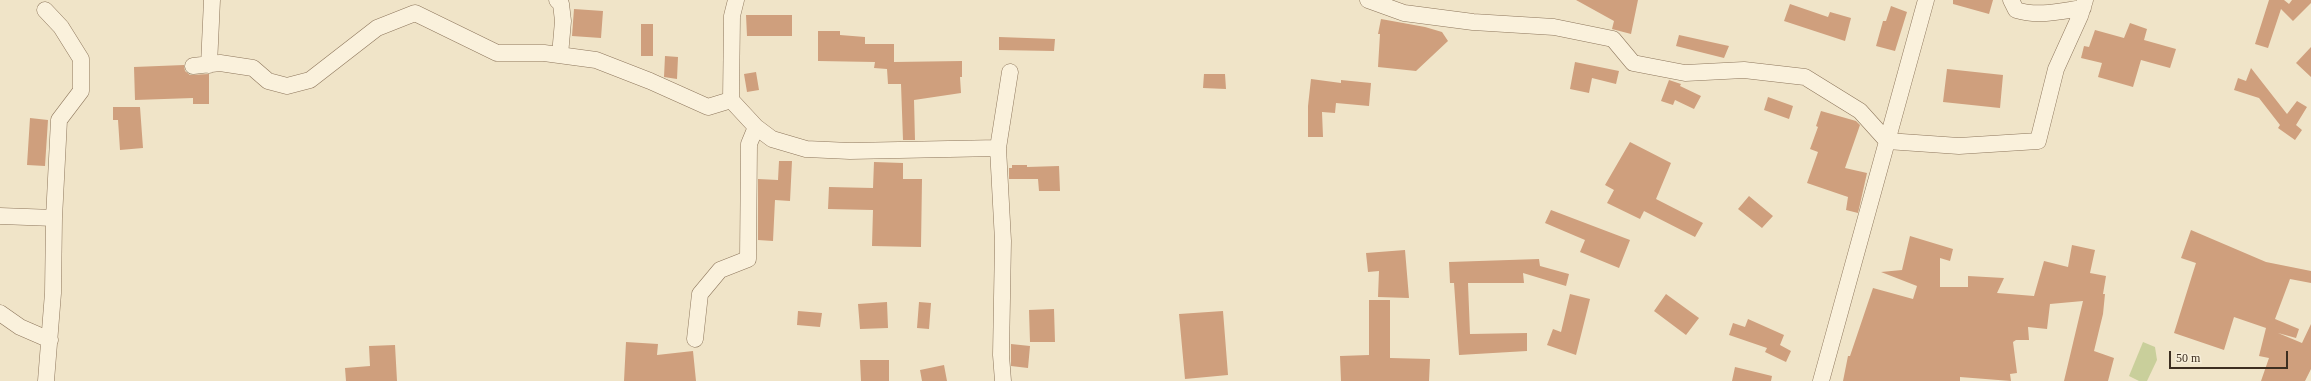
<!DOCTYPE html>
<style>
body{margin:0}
#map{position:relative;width:2311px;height:381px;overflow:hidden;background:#f0e4c8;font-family:Georgia,serif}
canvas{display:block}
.scale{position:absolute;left:2169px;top:351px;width:119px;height:18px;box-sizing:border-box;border:2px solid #3d2e20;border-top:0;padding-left:5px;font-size:12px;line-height:14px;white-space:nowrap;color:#3d2e20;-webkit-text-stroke:3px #f7eed8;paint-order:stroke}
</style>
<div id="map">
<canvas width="2311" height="381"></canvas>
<div class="scale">50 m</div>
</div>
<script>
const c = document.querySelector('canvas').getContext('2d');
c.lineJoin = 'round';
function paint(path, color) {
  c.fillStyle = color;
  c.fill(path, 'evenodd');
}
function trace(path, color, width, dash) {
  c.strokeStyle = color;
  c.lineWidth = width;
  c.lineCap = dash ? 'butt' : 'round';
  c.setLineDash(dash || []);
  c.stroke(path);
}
const green = new Path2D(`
 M 2143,342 L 2155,347 L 2157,360 L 2147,381 L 2139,381 L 2129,376 Z`);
const building = new Path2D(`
 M 1576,0 L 1638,0 L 1631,34 L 1612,29 L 1614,21 Z
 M 1953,0 L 1993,0 L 1989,14 L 1953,4 Z
 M 2269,0 L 2284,0 L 2289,4 L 2292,0 L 2311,0 L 2311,3 L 2293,21 L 2281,9 L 2268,48 L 2255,44 Z
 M 1790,4 L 1828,17 L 1830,12 L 1851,18 L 1845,41 L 1784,21 Z
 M 1891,6 L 1907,12 L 1895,51 L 1876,46 L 1883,21 L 1886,21 Z
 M 574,9 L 603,11 L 601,38 L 572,36 Z
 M 746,15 L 792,15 L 792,36 L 747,36 Z
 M 1381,19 L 1425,27 L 1442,32 L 1448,41 L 1416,71 L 1378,67 L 1380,34 L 1378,34 Z
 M 2130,23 L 2147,29 L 2144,40 L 2176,49 L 2170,68 L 2141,60 L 2133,87 L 2098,77 L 2102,63 L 2081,58 L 2084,46 L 2089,47 L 2095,30 L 2124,38 Z
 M 641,24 L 653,24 L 653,56 L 641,56 Z
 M 818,31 L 840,31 L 840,35 L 865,37 L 865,44 L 894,44 L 894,62 L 962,61 L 962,77 L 960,77 L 961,93 L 914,100 L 915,140 L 903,140 L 901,84 L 888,84 L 887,69 L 874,68 L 875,62 L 818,61 Z
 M 1679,35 L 1729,46 L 1724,58 L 1676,46 Z
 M 999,37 L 1055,39 L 1054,51 L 999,50 Z
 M 2311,47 L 2311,77 L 2296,63 Z
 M 665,56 L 678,57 L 677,79 L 664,77 Z
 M 1575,62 L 1619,71 L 1616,84 L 1592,78 L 1589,93 L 1570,89 Z
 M 184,65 L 185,71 L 190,75 L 209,74 L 209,104 L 193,104 L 193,98 L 135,100 L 134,67 Z
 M 2251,68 L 2287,114 L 2297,101 L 2307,107 L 2296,125 L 2302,130 L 2295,140 L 2278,128 L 2280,125 L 2259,98 L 2234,90 L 2238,78 L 2246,81 Z
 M 1947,69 L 2003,75 L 2000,108 L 1943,102 Z
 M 756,72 L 759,90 L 747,92 L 744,74 Z
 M 1204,74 L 1225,74 L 1226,89 L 1203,88 Z
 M 1311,79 L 1341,83 L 1341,80 L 1371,83 L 1369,106 L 1336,103 L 1335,113 L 1322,112 L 1323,137 L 1308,137 L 1308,106 Z
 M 1669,80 L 1681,84 L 1680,86 L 1701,96 L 1694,109 L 1675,100 L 1673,105 L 1661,101 Z
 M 1768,97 L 1793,106 L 1789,119 L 1764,110 Z
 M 113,107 L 140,107 L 143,148 L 120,150 L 118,120 L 113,120 Z
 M 1821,111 L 1856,121 L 1860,125 L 1845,168 L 1867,173 L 1858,213 L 1846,210 L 1848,197 L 1807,183 L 1818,152 L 1810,149 L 1818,127 L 1816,126 Z
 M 30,118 L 48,120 L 45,166 L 27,165 Z
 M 1630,142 L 1671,163 L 1656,199 L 1703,223 L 1695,237 L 1644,211 L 1640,219 L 1607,203 L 1614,190 L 1605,185 Z
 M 779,161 L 792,161 L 790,201 L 775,200 L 773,241 L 758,240 L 758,179 L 778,180 Z
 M 874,162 L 903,163 L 903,179 L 922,179 L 921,247 L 872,246 L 873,210 L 828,209 L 829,187 L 873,188 Z
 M 1012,165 L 1027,165 L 1027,167 L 1059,166 L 1060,191 L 1039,191 L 1038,179 L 1009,179 L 1009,168 L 1012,168 Z
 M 1749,196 L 1773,216 L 1762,228 L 1738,209 Z
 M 1551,210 L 1630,240 L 1619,268 L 1580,252 L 1585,240 L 1545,223 Z
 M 2191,230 L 2266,262 L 2311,271 L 2311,283 L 2290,279 L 2275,319 L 2299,329 L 2296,338 L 2278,333 L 2302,343 L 2311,324 L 2311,369 L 2305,381 L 2261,381 L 2269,358 L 2259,356 L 2266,328 L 2234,317 L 2224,350 L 2174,333 L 2196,263 L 2181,258 Z
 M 1910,236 L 1953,249 L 1950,261 L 1940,258 L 1940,287 L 1968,287 L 1968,276 L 2004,278 L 1997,293 L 2034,296 L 2044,261 L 2068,267 L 2072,245 L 2095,250 L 2090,273 L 2106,276 L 2103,294 L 2105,294 L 2103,314 L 2094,351 L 2114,358 L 2108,381 L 2064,381 L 2083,301 L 2050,304 L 2047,329 L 2028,327 L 2029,340 L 2016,340 L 2013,342 L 2017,373 L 2010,374 L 2011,381 L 1960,377 L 1960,381 L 1843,381 L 1848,356 L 1850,356 L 1873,288 L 1913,299 L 1917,286 L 1881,272 L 1902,270 Z
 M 1405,250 L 1409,298 L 1378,297 L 1379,271 L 1368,272 L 1366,253 Z
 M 1539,259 L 1540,266 L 1569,274 L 1566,286 L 1523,273 L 1524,283 L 1468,283 L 1470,334 L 1527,333 L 1527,351 L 1459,355 L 1454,283 L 1450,283 L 1449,262 Z
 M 1570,294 L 1590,299 L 1576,355 L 1547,345 L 1553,329 L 1561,332 Z
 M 1666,294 L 1699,318 L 1686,335 L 1654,311 Z
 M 1369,300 L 1390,300 L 1390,358 L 1430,359 L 1429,381 L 1341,381 L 1340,356 L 1369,355 Z
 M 887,302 L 888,328 L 860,329 L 858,304 Z
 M 919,302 L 931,303 L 929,329 L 917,328 Z
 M 1054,309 L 1055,342 L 1030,342 L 1029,310 Z
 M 798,311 L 822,313 L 820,327 L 797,325 Z
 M 1223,311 L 1228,375 L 1185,379 L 1179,314 Z
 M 1748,319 L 1784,335 L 1780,345 L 1791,351 L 1786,362 L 1765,352 L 1767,348 L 1729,335 L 1733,323 L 1745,327 Z
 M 626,342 L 658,344 L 657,355 L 693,351 L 696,381 L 624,381 Z
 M 1011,344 L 1030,346 L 1028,368 L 1011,366 Z
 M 395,345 L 397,381 L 346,381 L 345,368 L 370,366 L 369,346 Z
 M 860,360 L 889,360 L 889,381 L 861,381 Z
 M 944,365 L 947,381 L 922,381 L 920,370 Z
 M 1735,367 L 1772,376 L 1771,381 L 1732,381 Z`);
const minor = new Path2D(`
 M 557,0 L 561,4 L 563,21 L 560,55
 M 1368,0 L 1404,13 L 1473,22 L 1554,27 L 1613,39 L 1633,63 L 1685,73 L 1744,70 L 1805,77 L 1860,111 L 1887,141 L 1959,146 L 2038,141 L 2056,69 L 2080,16 L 2085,0
 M 2011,0 L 2016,10 C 2038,17 2061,11 2083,8
 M 45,10 L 61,27 L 81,59 L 81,91 L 59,120 L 54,218 L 53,293 L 46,381
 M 209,65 L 212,0
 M 193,66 L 220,63 L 253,68 L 268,81 L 287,86 L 310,80 L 377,28 L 415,13 L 497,53 L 544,53 L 596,60 L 650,81 L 708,107 L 731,100
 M 756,127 L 772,139 L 806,149 L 850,151 L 998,148
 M 0,216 L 54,218
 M 0,313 L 20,327 L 50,340
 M 695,339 L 700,294 L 720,270 L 748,259 L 749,144 L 756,127 L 731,100 L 732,16 L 736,0
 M 1003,381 L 1001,355 L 1003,241 L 998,148 L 1010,72
 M 1821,381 L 1926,0`);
paint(green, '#c9cf9b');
paint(building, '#cf9f7d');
trace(minor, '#8d765c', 17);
trace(minor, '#faf1dc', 16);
</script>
